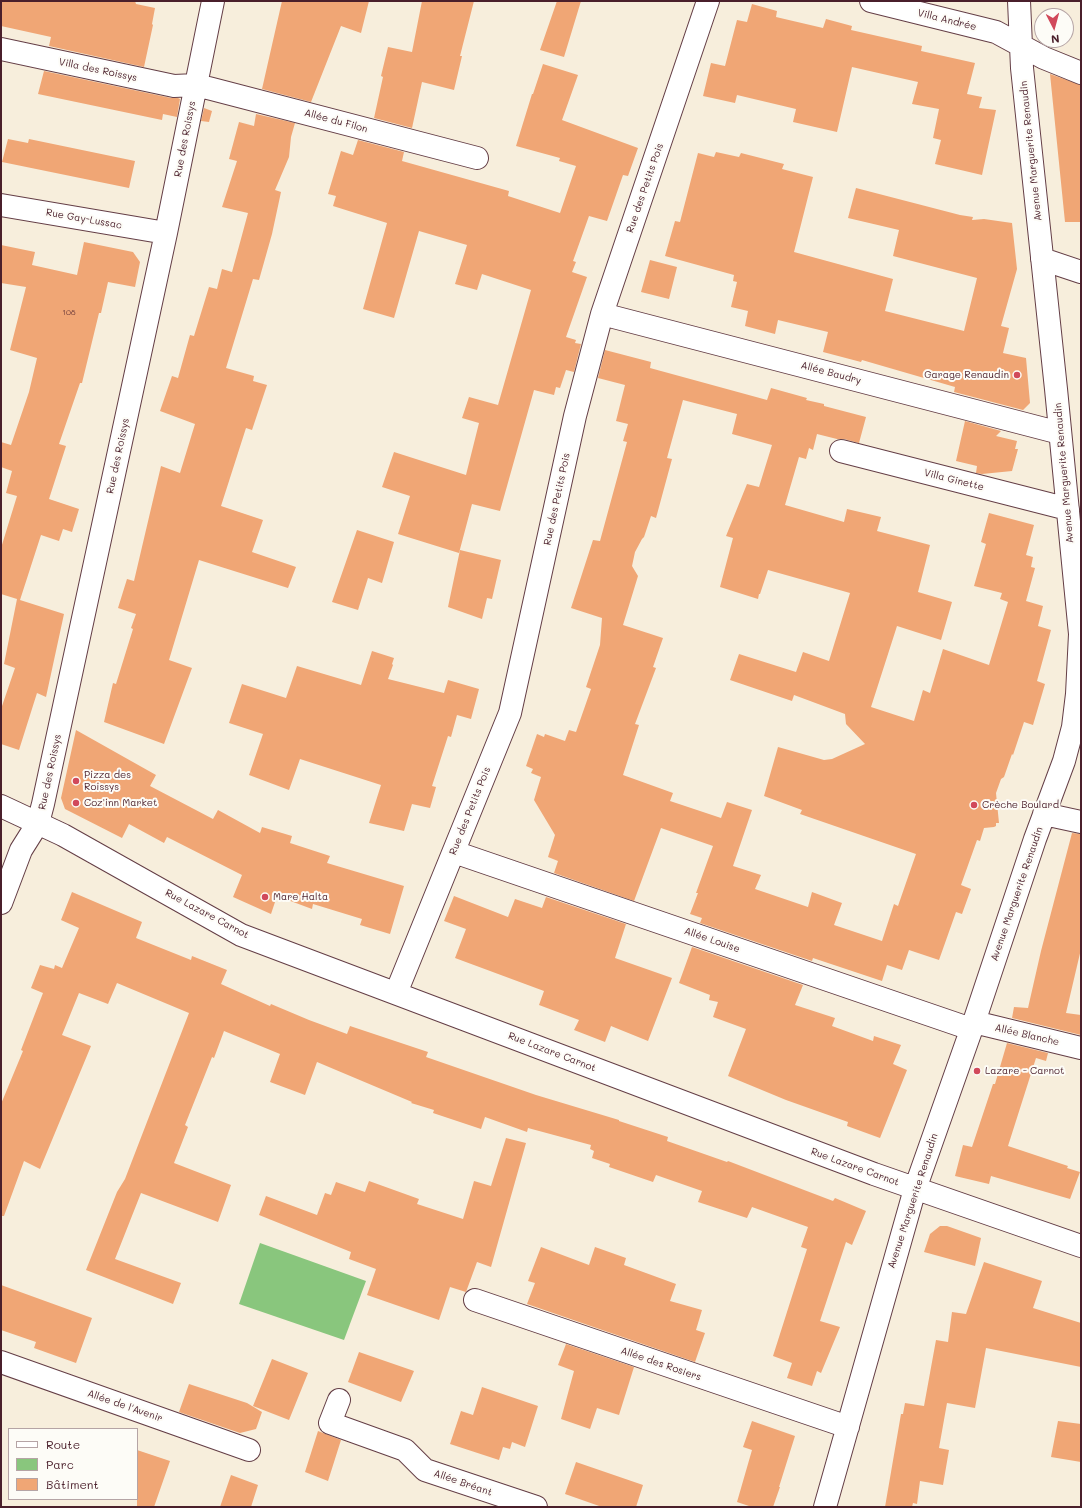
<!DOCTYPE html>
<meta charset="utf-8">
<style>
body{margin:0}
#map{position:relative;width:1082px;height:1508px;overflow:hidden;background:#f7eedc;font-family:Mali,sans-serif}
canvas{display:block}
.frame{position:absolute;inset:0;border:2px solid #4a1f2b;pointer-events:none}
.legend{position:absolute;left:8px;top:1428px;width:130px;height:72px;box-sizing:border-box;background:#fdfcf7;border:1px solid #b5a4a5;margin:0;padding:5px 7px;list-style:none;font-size:12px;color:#4a1f2b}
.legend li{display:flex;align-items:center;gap:8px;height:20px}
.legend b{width:20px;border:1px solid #b5a4a5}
.north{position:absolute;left:1034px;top:8px;width:40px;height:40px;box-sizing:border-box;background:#fdfcf7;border:1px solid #b5a4a5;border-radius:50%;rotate:174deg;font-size:11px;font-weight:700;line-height:16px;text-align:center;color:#4a1f2b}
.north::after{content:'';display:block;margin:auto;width:14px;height:18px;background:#d1495b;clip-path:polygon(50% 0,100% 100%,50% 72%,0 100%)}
</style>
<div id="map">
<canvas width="1082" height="1508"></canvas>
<div class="frame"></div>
<ul class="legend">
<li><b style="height:5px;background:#fff"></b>Route</li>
<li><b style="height:11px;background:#89c67d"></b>Parc</li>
<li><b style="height:11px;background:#f0a675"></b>Bâtiment</li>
</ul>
<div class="north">N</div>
</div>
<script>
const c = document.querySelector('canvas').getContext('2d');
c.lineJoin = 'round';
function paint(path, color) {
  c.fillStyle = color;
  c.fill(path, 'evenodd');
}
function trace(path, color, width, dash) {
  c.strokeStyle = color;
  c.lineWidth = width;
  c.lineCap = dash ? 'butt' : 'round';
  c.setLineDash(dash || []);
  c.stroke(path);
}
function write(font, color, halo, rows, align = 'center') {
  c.font = font + ' Mali,sans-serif';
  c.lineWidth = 4;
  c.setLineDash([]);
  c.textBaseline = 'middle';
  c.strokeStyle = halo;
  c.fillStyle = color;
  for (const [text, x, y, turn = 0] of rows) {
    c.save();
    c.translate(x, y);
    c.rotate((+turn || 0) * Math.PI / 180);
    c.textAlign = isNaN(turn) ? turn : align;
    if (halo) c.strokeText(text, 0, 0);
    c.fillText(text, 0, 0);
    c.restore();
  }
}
const green = new Path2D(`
 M 260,1243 L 366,1281 L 344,1340 L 239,1304 Z`);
const building = new Path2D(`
 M 1,1 L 135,1 L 136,4 L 155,8 L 152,24 L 153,25 L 144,67 L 49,46 L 51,37 L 1,26 Z
 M 282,1 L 369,1 L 361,33 L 341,26 L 311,102 L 262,89 Z
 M 422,1 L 474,1 L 460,56 L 462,56 L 454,90 L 422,82 L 412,128 L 374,118 L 383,77 L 381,76 L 388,47 L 412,52 Z
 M 557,1 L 581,1 L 564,57 L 540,50 Z
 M 752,4 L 777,11 L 776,17 L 823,28 L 826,19 L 852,26 L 851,30 L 922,46 L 921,51 L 975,63 L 967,94 L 982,97 L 979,108 L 996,110 L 982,175 L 935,164 L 941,140 L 933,138 L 939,109 L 912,104 L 918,82 L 852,67 L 837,132 L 793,122 L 796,109 L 737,95 L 735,103 L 703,96 L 711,63 L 725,66 L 737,20 L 747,22 Z
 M 543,64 L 578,75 L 562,120 L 638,148 L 628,176 L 623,175 L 607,221 L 589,216 L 573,261 L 576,262 L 572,272 L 587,277 L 566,337 L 576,340 L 575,343 L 581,344 L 574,372 L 566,370 L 560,388 L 556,387 L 554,395 L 534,390 L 500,511 L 472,504 L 459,553 L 398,534 L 410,496 L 382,487 L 394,452 L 466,475 L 479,423 L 462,418 L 469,397 L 498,405 L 531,290 L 482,274 L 477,290 L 455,284 L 467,245 L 419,231 L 394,318 L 363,309 L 387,223 L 333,206 L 336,196 L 328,194 L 341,151 L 353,155 L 358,140 L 404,152 L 402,161 L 509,191 L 508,196 L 560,213 L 576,166 L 559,161 L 560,158 L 516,146 L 532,94 L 533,94 Z
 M 44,71 L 171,98 L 178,98 L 180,99 L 177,117 L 163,114 L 162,120 L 38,94 Z
 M 1050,74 L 1081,85 L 1081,222 L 1065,222 Z
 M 204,108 L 212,111 L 209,122 L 201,121 Z
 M 256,114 L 295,123 L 291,137 L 289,157 L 275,190 L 281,192 L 272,234 L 259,280 L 253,279 L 226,368 L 254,376 L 253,381 L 267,385 L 252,430 L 246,428 L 221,506 L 263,520 L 252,552 L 296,567 L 288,588 L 199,560 L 169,660 L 192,668 L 164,744 L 104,722 L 113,683 L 116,684 L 133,629 L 131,628 L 136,614 L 118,608 L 127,579 L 134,581 L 161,466 L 180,473 L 195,424 L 160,411 L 172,376 L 178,378 L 190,335 L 194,336 L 209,287 L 217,289 L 222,269 L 232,272 L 248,213 L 222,207 L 237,161 L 229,159 L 239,122 L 254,126 Z
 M 8,139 L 28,143 L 29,139 L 135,161 L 129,188 L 2,162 Z
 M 716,152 L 739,157 L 741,153 L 784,164 L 782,169 L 813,177 L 794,252 L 893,279 L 885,311 L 964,331 L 977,278 L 893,256 L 899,230 L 848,218 L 856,188 L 960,215 L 973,217 L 972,220 L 984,219 L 1012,223 L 1017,269 L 1001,326 L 1009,328 L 1003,353 L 1026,358 L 1030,403 L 1023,410 L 954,392 L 955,387 L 862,360 L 861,362 L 823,352 L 828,332 L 778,320 L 775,334 L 745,326 L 748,311 L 731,307 L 737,282 L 733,281 L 734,275 L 665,256 L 675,221 L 680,222 L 698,153 L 714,157 Z
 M 84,242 L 133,252 L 140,262 L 135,287 L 108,282 L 101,313 L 99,313 L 82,383 L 80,383 L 59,444 L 66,446 L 49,499 L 79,509 L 72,532 L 63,529 L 59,541 L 41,535 L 20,600 L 64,614 L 46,697 L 37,693 L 19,750 L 1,744 L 1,709 L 15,668 L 4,664 L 17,599 L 1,594 L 1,548 L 17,496 L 6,493 L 12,471 L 1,467 L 1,442 L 11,445 L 29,392 L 37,358 L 10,350 L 26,287 L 1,283 L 1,245 L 35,252 L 32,265 L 77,275 Z
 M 650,260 L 677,267 L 669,299 L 641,292 Z
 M 605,350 L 651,362 L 650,368 L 767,400 L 771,388 L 807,398 L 806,400 L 824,404 L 824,406 L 866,417 L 859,443 L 844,439 L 837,439 L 817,434 L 813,450 L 809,448 L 806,459 L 799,457 L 785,505 L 844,522 L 847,509 L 881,517 L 877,531 L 930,545 L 918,592 L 952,602 L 941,640 L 897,626 L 871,707 L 914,721 L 923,690 L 930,693 L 943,649 L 989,665 L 1008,602 L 1000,599 L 1002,593 L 974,586 L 986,544 L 981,542 L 989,513 L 1034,525 L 1026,555 L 1033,557 L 1031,567 L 1035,568 L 1026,601 L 1043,606 L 1038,626 L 1051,630 L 1037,681 L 1045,684 L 1033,725 L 1024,722 L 1013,755 L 1012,754 L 1004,777 L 1001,779 L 996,793 L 999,823 L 996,823 L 996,826 L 994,827 L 984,828 L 980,841 L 977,840 L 961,885 L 971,889 L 962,914 L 956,912 L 939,960 L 909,950 L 902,970 L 887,965 L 882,981 L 813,958 L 812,961 L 700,923 L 702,918 L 690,914 L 698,893 L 696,893 L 713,846 L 661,828 L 634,901 L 554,873 L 558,861 L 548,857 L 555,835 L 534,800 L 541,777 L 531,773 L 533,769 L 526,766 L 537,734 L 544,737 L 545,734 L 565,741 L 569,730 L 576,732 L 591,689 L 586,687 L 600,645 L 602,618 L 571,608 L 593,540 L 600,541 L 627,442 L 623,441 L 628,424 L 616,421 L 625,385 L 598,378 ZM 683,400 L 737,414 L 732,434 L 772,445 L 759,487 L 747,484 L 726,536 L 733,538 L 720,587 L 758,599 L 759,594 L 760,594 L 768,570 L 850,593 L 829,661 L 803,652 L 796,672 L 739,654 L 730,680 L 792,701 L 794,695 L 845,714 L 846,724 L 865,744 L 832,759 L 824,760 L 778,747 L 764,796 L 802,810 L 800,814 L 916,854 L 898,906 L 894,904 L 882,941 L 834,925 L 842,903 L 812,892 L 808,907 L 755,889 L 761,875 L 733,866 L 752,810 L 727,802 L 721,818 L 670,801 L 673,793 L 623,775 L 639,725 L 635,724 L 656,668 L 653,667 L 663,638 L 623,625 L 638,576 L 632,566 L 635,552 L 642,539 L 644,537 L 651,516 L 656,518 L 672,459 L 667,458 Z
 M 965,421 L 1001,431 L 996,436 L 1017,441 L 1015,449 L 1018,449 L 1012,471 L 982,474 L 976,473 L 977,466 L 956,461 Z
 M 357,530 L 394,542 L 382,583 L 368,578 L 358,610 L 332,602 Z
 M 460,550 L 501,560 L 492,599 L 487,598 L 482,619 L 448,607 Z
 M 372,651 L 394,658 L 392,664 L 393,665 L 388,679 L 444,693 L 448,680 L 479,689 L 471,719 L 457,715 L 451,737 L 448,736 L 432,786 L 436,787 L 430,808 L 412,804 L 404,831 L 369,823 L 381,785 L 300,759 L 289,790 L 249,775 L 263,734 L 229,723 L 242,684 L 286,698 L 297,666 L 361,685 Z
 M 76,730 L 156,775 L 150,786 L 213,819 L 218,810 L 260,833 L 262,827 L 292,836 L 290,843 L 330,856 L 327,863 L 404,886 L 390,934 L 360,925 L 362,919 L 313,904 L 312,909 L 277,896 L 271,914 L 233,897 L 242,875 L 167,837 L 164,843 L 129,824 L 122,838 L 65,809 L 61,798 Z
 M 1072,833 L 1081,834 L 1081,949 L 1066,1013 L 1081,1015 L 1081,1035 L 1012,1018 L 1014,1007 L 1028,1008 L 1041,951 Z
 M 72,892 L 142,922 L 136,938 L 191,960 L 192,956 L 227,970 L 221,984 L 270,1006 L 271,1004 L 309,1020 L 347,1034 L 350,1026 L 428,1052 L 426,1057 L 536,1095 L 619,1120 L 619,1121 L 668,1137 L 667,1141 L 727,1162 L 728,1161 L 833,1201 L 835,1198 L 866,1211 L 852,1245 L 846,1242 L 820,1321 L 840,1327 L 821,1373 L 817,1371 L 812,1386 L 787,1378 L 792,1363 L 773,1356 L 807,1249 L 801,1247 L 808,1227 L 752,1207 L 747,1218 L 698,1202 L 702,1191 L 656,1175 L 653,1182 L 609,1167 L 610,1164 L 592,1158 L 594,1151 L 590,1149 L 591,1145 L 528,1128 L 527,1132 L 485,1117 L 481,1129 L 433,1113 L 434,1110 L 411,1103 L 412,1102 L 317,1062 L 305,1095 L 270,1082 L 280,1054 L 224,1031 L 214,1058 L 212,1057 L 185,1125 L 188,1127 L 174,1163 L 231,1185 L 218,1222 L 141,1193 L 115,1259 L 181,1283 L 173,1304 L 86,1270 L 117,1192 L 125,1179 L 189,1013 L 117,983 L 108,1004 L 79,993 L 62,1035 L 91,1046 L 40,1169 L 24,1161 L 4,1216 L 1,1216 L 1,1104 L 23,1051 L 21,1050 L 43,993 L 31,988 L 40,965 L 54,969 L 55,965 L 62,968 L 79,928 L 61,920 Z
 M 454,896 L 508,917 L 515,899 L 542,908 L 546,897 L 626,924 L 615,958 L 672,978 L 648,1041 L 611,1026 L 605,1042 L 574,1030 L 579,1020 L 539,1005 L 544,991 L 455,958 L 466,929 L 444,921 Z
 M 692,947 L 803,985 L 795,1005 L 835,1018 L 832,1026 L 873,1041 L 874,1036 L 901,1045 L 893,1064 L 907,1070 L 880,1138 L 847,1126 L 848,1122 L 786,1100 L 728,1076 L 746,1029 L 713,1017 L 718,1002 L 709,1000 L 710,995 L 679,983 Z
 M 1007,1043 L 1048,1053 L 1046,1061 L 1036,1058 L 1008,1146 L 1068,1166 L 1067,1168 L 1080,1172 L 1070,1199 L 991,1176 L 989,1184 L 955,1176 L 963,1145 L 972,1147 L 993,1084 L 995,1084 Z
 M 506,1138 L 526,1143 L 491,1267 L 477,1262 L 466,1292 L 450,1287 L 439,1320 L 367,1295 L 376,1269 L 349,1259 L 351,1252 L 259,1215 L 266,1196 L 317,1215 L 325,1193 L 331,1195 L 336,1182 L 365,1192 L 369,1181 L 419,1199 L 417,1204 L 463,1219 L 474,1181 L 491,1186 Z
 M 940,1226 L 947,1226 L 981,1238 L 975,1266 L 924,1252 L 930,1234 Z
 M 541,1247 L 589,1265 L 595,1247 L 626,1258 L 624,1265 L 676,1284 L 670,1301 L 702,1310 L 696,1330 L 705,1333 L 695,1362 L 527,1304 L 535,1283 L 528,1281 Z
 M 984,1262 L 1042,1281 L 1033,1308 L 1081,1323 L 1081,1367 L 986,1348 L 975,1408 L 947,1403 L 939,1448 L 949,1450 L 943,1485 L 920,1481 L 917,1504 L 913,1503 L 912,1507 L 885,1507 L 901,1414 L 903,1414 L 905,1403 L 924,1406 L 936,1340 L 948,1342 L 952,1312 L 966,1314 Z
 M 1,1285 L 92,1318 L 76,1363 L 34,1348 L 36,1342 L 1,1330 Z
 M 566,1344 L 634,1367 L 619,1415 L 597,1408 L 590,1429 L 561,1419 L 574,1371 L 558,1365 Z
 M 359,1352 L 414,1371 L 401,1402 L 348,1382 Z
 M 272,1359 L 308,1373 L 289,1420 L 253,1406 Z
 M 189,1384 L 247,1403 L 262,1412 L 256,1429 L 240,1433 L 179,1412 Z
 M 482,1387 L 538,1406 L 525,1447 L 512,1442 L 510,1449 L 503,1447 L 499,1460 L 450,1444 L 461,1411 L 473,1415 Z
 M 752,1421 L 795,1436 L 779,1487 L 780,1487 L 773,1507 L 752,1507 L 737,1502 L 752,1450 L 743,1447 Z
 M 1058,1421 L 1081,1424 L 1081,1462 L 1051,1457 Z
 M 318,1431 L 341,1440 L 328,1481 L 305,1472 Z
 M 137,1450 L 170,1461 L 154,1507 L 137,1507 Z
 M 576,1462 L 643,1485 L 636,1507 L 602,1507 L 565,1494 Z
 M 231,1475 L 258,1485 L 251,1507 L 220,1507 Z`);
const street = new Path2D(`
 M 871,1 L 996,32 L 1044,58 L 1081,73
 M 1,49 L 174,86 L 196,85 L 212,89 L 477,158
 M 1,205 L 166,233
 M 1042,259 L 1081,272
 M 602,314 L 1060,433
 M 841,451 L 1068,509
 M 1,806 L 63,835 L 241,935 L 874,1174 L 1081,1246
 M 1044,814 L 1081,822
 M 454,852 L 971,1029
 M 1,903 L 21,850 L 38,823 L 43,804 L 166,233 L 213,1
 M 396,993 L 510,713 L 575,416 L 602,314 L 708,1
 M 974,1022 L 1081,1048
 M 475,1300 L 848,1427
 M 1,1362 L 249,1450
 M 339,1400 L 330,1423 L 405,1450 L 425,1470 L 536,1507
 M 825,1507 L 915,1189 L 974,1022 L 1035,839 L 1064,761 L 1073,727 L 1077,694 L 1080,634 L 1056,389 L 1022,68 L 1019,1`);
const markers = [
 [1017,375,4,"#d1495b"],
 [76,781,4,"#d1495b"],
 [76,803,4,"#d1495b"],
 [974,805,4,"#d1495b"],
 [265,897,4,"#d1495b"],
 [977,1071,4,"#d1495b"]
];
const numberNames = [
 ["108",69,313]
];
const streetNames = [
 ["Villa Andrée",947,20,14],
 ["Villa des Roissys",98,70,12],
 ["Allée du Filon",336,121,15],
 ["Rue des Roissys",185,139,-79],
 ["Avenue Marguerite Renaudin",1031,151,-96],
 ["Rue des Petits Pois",645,188,-71],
 ["Rue Gay-Lussac",84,219,10],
 ["Allée Baudry",831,373,15],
 ["Rue des Roissys",118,456,-78],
 ["Avenue Marguerite Renaudin",1064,473,-95],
 ["Villa Ginette",954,480,14],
 ["Rue des Petits Pois",557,499,-78],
 ["Rue des Roissys",50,772,-78],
 ["Rue des Petits Pois",470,811,-68],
 ["Avenue Marguerite Renaudin",1017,894,-71],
 ["Rue Lazare Carnot",207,914,28],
 ["Allée Louise",712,940,19],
 ["Allée Blanche",1027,1035,13],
 ["Rue Lazare Carnot",552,1052,21],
 ["Rue Lazare Carnot",855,1167,20],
 ["Avenue Marguerite Renaudin",913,1201,-72],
 ["Allée des Rosiers",661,1364,19],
 ["Allée de l'Avenir",125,1406,19],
 ["Allée Bréant",463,1483,19]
];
const poiNames = [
 ["Garage Renaudin",1009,375,"right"],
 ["Pizza des",84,775],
 ["Roissys",84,787],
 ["Coz'inn Market",84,803],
 ["Crèche Boulard",982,805],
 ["Mare Halta",273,897],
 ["Lazare - Carnot",985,1071]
];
paint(green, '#89c67d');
paint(building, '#f0a675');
trace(street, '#643e46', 24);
trace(street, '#fff', 22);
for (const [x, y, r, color] of markers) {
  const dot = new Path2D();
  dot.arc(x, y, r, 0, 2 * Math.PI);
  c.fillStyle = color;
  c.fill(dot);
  trace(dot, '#fdfcf7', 1.5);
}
write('8px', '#74413e', null, numberNames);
write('10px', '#4a1f2b', '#fdfcf7', streetNames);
write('10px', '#4a1f2b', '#fdfcf7', poiNames, 'left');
</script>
